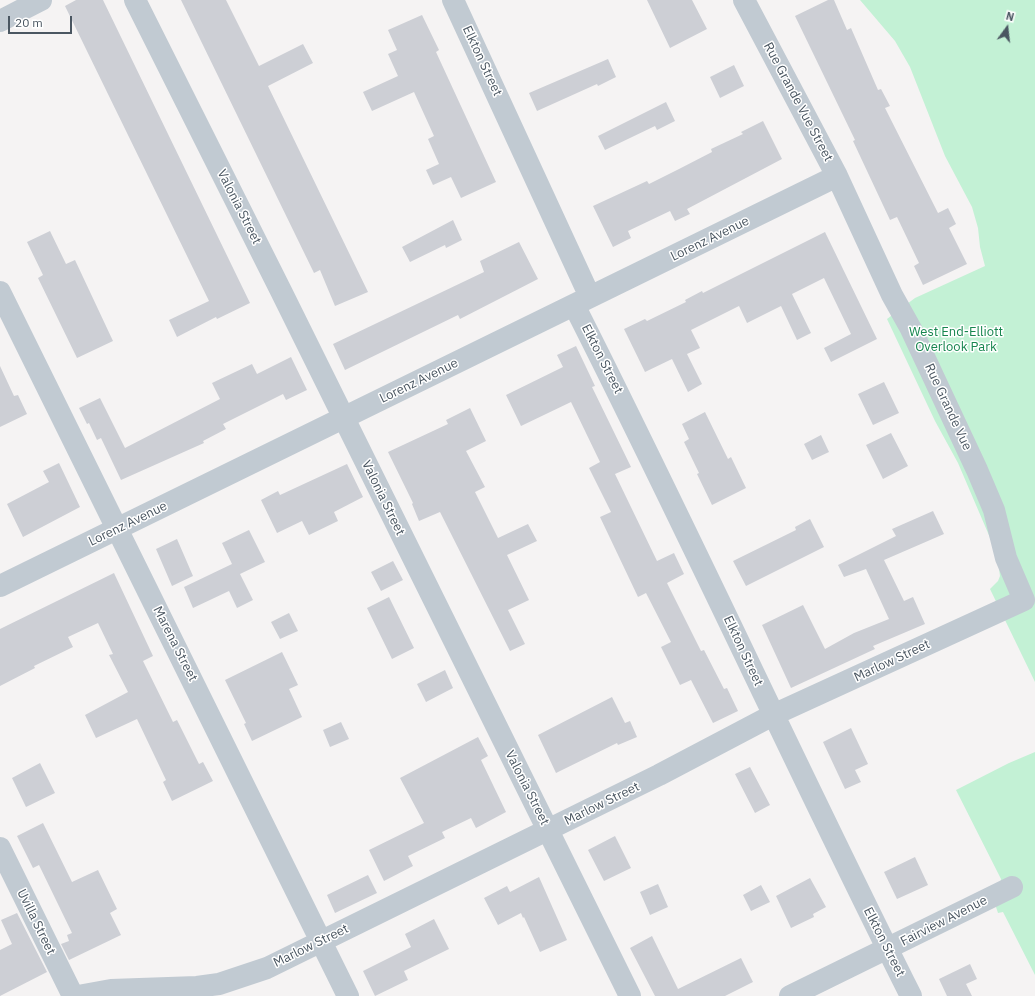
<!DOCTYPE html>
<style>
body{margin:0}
#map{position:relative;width:1035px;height:996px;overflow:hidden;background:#f5f3f3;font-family:"IBM Plex Sans",sans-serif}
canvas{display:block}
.north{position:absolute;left:987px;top:8px;width:40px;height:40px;-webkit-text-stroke:3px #fff;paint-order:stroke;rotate:15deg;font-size:11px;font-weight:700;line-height:16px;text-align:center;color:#4a5661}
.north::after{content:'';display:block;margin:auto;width:14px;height:18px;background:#4a5661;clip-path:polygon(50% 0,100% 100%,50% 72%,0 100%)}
.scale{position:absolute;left:8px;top:16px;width:64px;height:18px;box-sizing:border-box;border:2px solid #4a5661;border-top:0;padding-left:5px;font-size:12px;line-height:14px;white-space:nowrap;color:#4a5661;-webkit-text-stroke:3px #fff;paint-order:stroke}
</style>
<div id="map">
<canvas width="1035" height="996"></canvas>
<div class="north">N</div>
<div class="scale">20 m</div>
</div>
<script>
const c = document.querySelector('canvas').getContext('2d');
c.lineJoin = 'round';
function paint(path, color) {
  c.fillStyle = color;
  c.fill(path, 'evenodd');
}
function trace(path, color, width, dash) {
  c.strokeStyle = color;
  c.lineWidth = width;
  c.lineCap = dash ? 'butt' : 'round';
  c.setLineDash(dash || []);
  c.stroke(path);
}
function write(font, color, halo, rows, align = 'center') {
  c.font = font + ' "IBM Plex Sans",sans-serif';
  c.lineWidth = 3;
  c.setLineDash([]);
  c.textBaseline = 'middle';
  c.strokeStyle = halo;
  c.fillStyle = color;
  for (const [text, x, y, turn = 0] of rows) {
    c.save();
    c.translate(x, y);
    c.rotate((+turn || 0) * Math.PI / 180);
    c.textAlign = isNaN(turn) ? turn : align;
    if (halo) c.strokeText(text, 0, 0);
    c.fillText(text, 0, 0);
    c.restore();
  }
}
const green = new Path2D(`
 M 860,0 L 1035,0 L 1035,682 L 990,589 L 998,581 L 1000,576 L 997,554 L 958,463 L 935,421 L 887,319 L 915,298 L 985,266 L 980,247 L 978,228 L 972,207 L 945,156 L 910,67 L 895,41 Z
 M 1035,752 L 1035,975 L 1003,912 L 998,913 L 996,907 L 1001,879 L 956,790 L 1009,763 Z`);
const building = new Path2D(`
 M 76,0 L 103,0 L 250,303 L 217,319 L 216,317 L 177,337 L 169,320 L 209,301 L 65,6 Z
 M 181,0 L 226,0 L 259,66 L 303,44 L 313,63 L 268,86 L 368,292 L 335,306 L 320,270 L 314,273 Z
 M 647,0 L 692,0 L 707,29 L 670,48 Z
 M 828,0 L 834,0 L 847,30 L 851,28 L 878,90 L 881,89 L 890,106 L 885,108 L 938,213 L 948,208 L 956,224 L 949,228 L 967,264 L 923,285 L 914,266 L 919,263 L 897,217 L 890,220 L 853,141 L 855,140 L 795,16 Z
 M 422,15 L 439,50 L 436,52 L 496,182 L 461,198 L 451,177 L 433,185 L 426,170 L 439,164 L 428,139 L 434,136 L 414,92 L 372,111 L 363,92 L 398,76 L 388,54 L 397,50 L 388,30 Z
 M 608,59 L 616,77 L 598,86 L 597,84 L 537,111 L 529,93 Z
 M 734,65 L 744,86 L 720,98 L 710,77 Z
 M 666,102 L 675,121 L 657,130 L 655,126 L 605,150 L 598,136 Z
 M 763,121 L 782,159 L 687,209 L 690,214 L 675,221 L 670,211 L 628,231 L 631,238 L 613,247 L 593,206 L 647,181 L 649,184 L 679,169 L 712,152 L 711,149 L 743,134 L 741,132 Z
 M 453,220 L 462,240 L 446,248 L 445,245 L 410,262 L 402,247 Z
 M 50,231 L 66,264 L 75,260 L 113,341 L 77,358 L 38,278 L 43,275 L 27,242 Z
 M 825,232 L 877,339 L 831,362 L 824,348 L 851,334 L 824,278 L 792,294 L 811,333 L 797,340 L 781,306 L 747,323 L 739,306 L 691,330 L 700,348 L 687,354 L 702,384 L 688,392 L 672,359 L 645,372 L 624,329 L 645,319 L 647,321 L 686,302 L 685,300 L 702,291 L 703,293 Z
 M 519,242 L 538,279 L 460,319 L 458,315 L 345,370 L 333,344 L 484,272 L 480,261 Z
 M 576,346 L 595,386 L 592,387 L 631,467 L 615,474 L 657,561 L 674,553 L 684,574 L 667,583 L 701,651 L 704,650 L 724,689 L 727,688 L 738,711 L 713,723 L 691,680 L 680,685 L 661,647 L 671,642 L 646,593 L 638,597 L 600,517 L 611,512 L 589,468 L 600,462 L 571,402 L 521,426 L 506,395 L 563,367 L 557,355 Z
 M 291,357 L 307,390 L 286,400 L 283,394 L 223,424 L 226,429 L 203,441 L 204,443 L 121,480 L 101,438 L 97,440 L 89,423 L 87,424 L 79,408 L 100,398 L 125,448 L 220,399 L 212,383 L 252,364 L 257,374 Z
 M 0,366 L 14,396 L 18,395 L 27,414 L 0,427 Z
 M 884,382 L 899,413 L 873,425 L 858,394 Z
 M 470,408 L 486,441 L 466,451 L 485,487 L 475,492 L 498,538 L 528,524 L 537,541 L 507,555 L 529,600 L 508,610 L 525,644 L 510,651 L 440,512 L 419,521 L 412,504 L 413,503 L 388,452 L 448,424 L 446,420 Z
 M 705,412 L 728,459 L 731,457 L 746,488 L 712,505 L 697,474 L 699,473 L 684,442 L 689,439 L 682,424 Z
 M 891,433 L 908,466 L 883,479 L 866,445 Z
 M 821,435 L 829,452 L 812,460 L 804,444 Z
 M 59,463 L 80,507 L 23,537 L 7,504 L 49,482 L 43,471 Z
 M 347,464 L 363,497 L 334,512 L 338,521 L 309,535 L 302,521 L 277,533 L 261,500 L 278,491 L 280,495 Z
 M 933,511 L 944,534 L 884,560 L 904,601 L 913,597 L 925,624 L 873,646 L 875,649 L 791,688 L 762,625 L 803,605 L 825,649 L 854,633 L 889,619 L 866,569 L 844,577 L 838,565 L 896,536 L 892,529 Z
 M 810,519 L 824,547 L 746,586 L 733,561 L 796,530 L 795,527 Z
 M 249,530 L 265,562 L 240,574 L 253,600 L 237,608 L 229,591 L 193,608 L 184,587 L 232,564 L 222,543 Z
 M 177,539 L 193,576 L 172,586 L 156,549 Z
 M 393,561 L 403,580 L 381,591 L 371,572 Z
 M 114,573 L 153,656 L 143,661 L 173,722 L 177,720 L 199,764 L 203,762 L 213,781 L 172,801 L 163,782 L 166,780 L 137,719 L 96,738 L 85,715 L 128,692 L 109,655 L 113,654 L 98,623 L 68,637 L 73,647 L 34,666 L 35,668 L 0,686 L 0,629 Z
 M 389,597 L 414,648 L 392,659 L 367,608 Z
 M 289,613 L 298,631 L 280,639 L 271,622 Z
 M 282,652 L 298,685 L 289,689 L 302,717 L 252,741 L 244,724 L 246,723 L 225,680 Z
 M 445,670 L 453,688 L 426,702 L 417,684 Z
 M 612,697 L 625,723 L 630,721 L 637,737 L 618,745 L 617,743 L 556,773 L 538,735 Z
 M 341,722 L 349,739 L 330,747 L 323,730 Z
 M 851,728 L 868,764 L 855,770 L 861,782 L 845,789 L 823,742 Z
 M 478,737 L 488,756 L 481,760 L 506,812 L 476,828 L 471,818 L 442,832 L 445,838 L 408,856 L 413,866 L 384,881 L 369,850 L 424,823 L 400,778 Z
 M 40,763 L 55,793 L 26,807 L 12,778 Z
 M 750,767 L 770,805 L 755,813 L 735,774 Z
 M 43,823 L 72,882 L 98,870 L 117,909 L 110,913 L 121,935 L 69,960 L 61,944 L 69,941 L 67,935 L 72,933 L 39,865 L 33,868 L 17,836 Z
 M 615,836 L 631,868 L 604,881 L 588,850 Z
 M 915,857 L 928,885 L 897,899 L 884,872 Z
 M 368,875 L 377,893 L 335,913 L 327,895 Z
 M 539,877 L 567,940 L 540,952 L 524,917 L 523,918 L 521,913 L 498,925 L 484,898 L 507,886 L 510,892 Z
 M 810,878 L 826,907 L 813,914 L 814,917 L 791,928 L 776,896 Z
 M 658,884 L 668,907 L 650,915 L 640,892 Z
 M 761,885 L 770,902 L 751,911 L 743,895 Z
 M 17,913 L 47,972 L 0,996 L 0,950 L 12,944 L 1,920 Z
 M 434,919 L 449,949 L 404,971 L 408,980 L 375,996 L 363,971 L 411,947 L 405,934 Z
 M 652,936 L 678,989 L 741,958 L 753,982 L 725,996 L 655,996 L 630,948 Z
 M 970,964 L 977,979 L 966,984 L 972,996 L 947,996 L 939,979 Z`);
const minor = new Path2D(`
 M 135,0 L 281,291 L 630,996
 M 453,0 L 590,297
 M 0,21 L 41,0
 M 0,292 L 348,996
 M 574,305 C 690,534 796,767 911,996
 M 0,586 L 837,176
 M 0,848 L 73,996
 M 78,996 L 111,990 L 197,987 L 219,984 L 267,968 L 659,775 L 773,715 L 1024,600 L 1006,558 L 994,510 L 977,470 L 911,329 L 892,295 L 837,176 L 744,0
 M 790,996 L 1012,887`);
const streetNames = [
 ["Elkton Street",482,61,65],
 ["Rue Grande Vue Street",798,102,62],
 ["Valonia Street",239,207,63],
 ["Lorenz Avenue",710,239,-26],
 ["Elkton Street",602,359,63],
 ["Lorenz Avenue",419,381,-26],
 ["Rue Grande Vue",948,407,65],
 ["Valonia Street",383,498,64],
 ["Lorenz Avenue",128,524,-26],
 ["Marena Street",175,644,63],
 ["Elkton Street",743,651,65],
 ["Marlow Street",892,661,-25],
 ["Valonia Street",527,788,63],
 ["Marlow Street",602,804,-26],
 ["Fairview Avenue",944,921,-27],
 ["Uvilla Street",36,922,64],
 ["Elkton Street",884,942,63],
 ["Marlow Street",311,946,-26]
];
const parkNames = [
 ["West End-Elliott",956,332],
 ["Overlook Park",956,347]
];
paint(green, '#c3f1d5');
paint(building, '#cdcfd5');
trace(minor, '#c1cad2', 22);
write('13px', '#4a5661', '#fff', streetNames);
write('13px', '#17864f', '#fff', parkNames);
</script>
